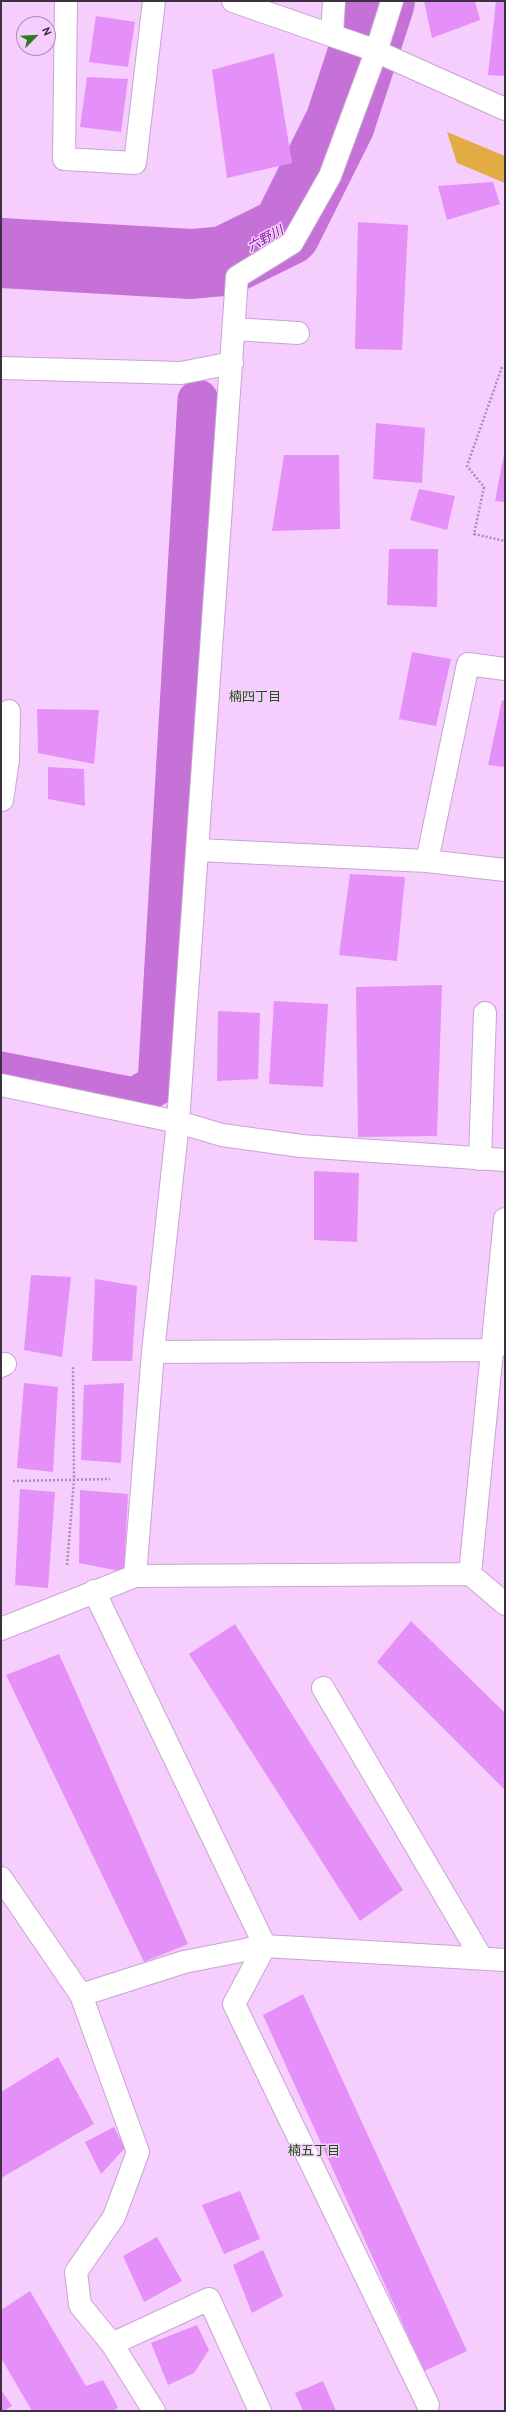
<!DOCTYPE html>
<meta charset="utf-8">
<style>
body{margin:0}
#map{position:relative;width:506px;height:2412px;overflow:hidden;background:#f5cefe;font-family:Overpass,sans-serif}
canvas{display:block}
.frame{position:absolute;inset:0;border:2px solid #3e2f41;pointer-events:none}
.north{position:absolute;left:16px;top:16px;width:40px;height:40px;box-sizing:border-box;background:#f5cefe;border:1px solid #ac8eb2;border-radius:50%;rotate:66deg;font-size:11px;font-weight:700;line-height:16px;text-align:center;color:#3e2f41}
.north::after{content:'';display:block;margin:auto;width:14px;height:18px;background:#30791e;clip-path:polygon(50% 0,100% 100%,50% 72%,0 100%)}
</style>
<div id="map">
<canvas width="506" height="2412"></canvas>
<div class="frame"></div>
<div class="north">N</div>
</div>
<script>
const c = document.querySelector('canvas').getContext('2d');
c.lineJoin = 'round';
function paint(path, color) {
  c.fillStyle = color;
  c.fill(path, 'evenodd');
}
function trace(path, color, width, dash) {
  c.strokeStyle = color;
  c.lineWidth = width;
  c.lineCap = dash ? 'butt' : 'round';
  c.setLineDash(dash || []);
  c.stroke(path);
}
function write(font, color, halo, rows, align = 'center') {
  c.font = font + ' Overpass,"Noto Sans JP",sans-serif';
  c.lineWidth = 3;
  c.setLineDash([]);
  c.textBaseline = 'middle';
  c.strokeStyle = halo;
  c.fillStyle = color;
  for (const [text, x, y, turn = 0] of rows) {
    c.save();
    c.translate(x, y);
    c.rotate((+turn || 0) * Math.PI / 180);
    c.textAlign = isNaN(turn) ? turn : align;
    if (halo) c.strokeText(text, 0, 0);
    c.fillText(text, 0, 0);
    c.restore();
  }
}
const green = new Path2D(`
 M 447,132 L 505,156 L 505,183 L 457,163 Z`);
const canal = new Path2D(`
 M 1,1072 L 135,1098 L 158,1084 L 198,400`);
const river = new Path2D(`
 M 1,253 L 191,264 L 225,261 L 286,231 L 340,123 L 380,1`);
const building = new Path2D(`
 M 424,1 L 475,1 L 480,20 L 432,38 Z
 M 496,1 L 505,1 L 505,76 L 488,75 Z
 M 96,16 L 135,22 L 128,67 L 89,62 Z
 M 274,53 L 292,163 L 227,178 L 212,70 Z
 M 87,77 L 128,79 L 121,132 L 80,127 Z
 M 493,182 L 500,204 L 447,220 L 438,186 Z
 M 358,222 L 408,225 L 402,350 L 355,349 Z
 M 376,423 L 425,428 L 422,483 L 373,479 Z
 M 284,455 L 339,455 L 340,529 L 272,531 Z
 M 504,455 L 505,455 L 505,502 L 495,501 Z
 M 419,489 L 455,496 L 447,530 L 410,520 Z
 M 389,549 L 438,549 L 437,607 L 387,605 Z
 M 412,652 L 451,659 L 436,726 L 399,719 Z
 M 502,700 L 505,701 L 505,767 L 488,765 Z
 M 37,709 L 99,710 L 94,764 L 38,753 Z
 M 48,767 L 84,769 L 85,806 L 48,799 Z
 M 350,874 L 405,877 L 397,961 L 339,955 Z
 M 442,985 L 437,1136 L 358,1137 L 356,987 Z
 M 274,1001 L 328,1004 L 323,1087 L 269,1084 Z
 M 218,1011 L 260,1013 L 258,1079 L 217,1081 Z
 M 314,1171 L 359,1173 L 357,1242 L 314,1240 Z
 M 31,1275 L 71,1277 L 62,1357 L 24,1350 Z
 M 95,1279 L 137,1286 L 132,1361 L 92,1361 Z
 M 24,1383 L 58,1387 L 53,1472 L 17,1468 Z
 M 124,1383 L 121,1463 L 81,1460 L 84,1385 Z
 M 20,1489 L 55,1492 L 48,1588 L 15,1585 Z
 M 80,1490 L 128,1494 L 124,1572 L 79,1563 Z
 M 411,1621 L 505,1713 L 505,1790 L 377,1662 Z
 M 235,1624 L 403,1890 L 360,1921 L 189,1654 Z
 M 59,1654 L 188,1944 L 144,1962 L 6,1675 Z
 M 303,1994 L 467,2351 L 424,2371 L 263,2015 Z
 M 58,2057 L 94,2124 L 1,2178 L 1,2092 Z
 M 114,2127 L 125,2148 L 101,2174 L 85,2142 Z
 M 240,2191 L 260,2239 L 224,2254 L 202,2205 Z
 M 157,2237 L 182,2281 L 144,2302 L 123,2256 Z
 M 263,2250 L 283,2296 L 252,2313 L 233,2265 Z
 M 30,2291 L 86,2386 L 103,2380 L 118,2407 L 113,2411 L 32,2411 L 1,2358 L 1,2310 Z
 M 197,2325 L 209,2350 L 194,2373 L 168,2385 L 151,2343 Z
 M 323,2381 L 336,2411 L 303,2411 L 295,2393 Z
 M 1,2390 L 12,2406 L 4,2411 L 1,2411 Z`);
const path = new Path2D(`
 M 502,367 L 467,466 L 484,487 L 474,534 L 505,541
 M 13,1481 L 110,1479
 M 67,1565 L 74,1480 L 73,1367`);
const service = new Path2D(`
 M 234,329 L 298,333
 M 480,1159 L 485,1013
 M 323,1688 L 481,1957
 M 265,1946 L 234,2004 L 428,2405
 M 81,1995 L 184,1962 L 265,1946`);
const minor = new Path2D(`
 M 66,1 L 64,159 L 135,163 L 154,1
 M 233,1 L 371,49 L 505,109
 M 332,35 L 334,1
 M 1,368 L 181,373 L 232,363
 M 2,800 L 8,760 L 9,711
 M 198,850 L 427,861 L 505,870
 M 427,861 L 468,664 L 505,669
 M 1,1085 L 178,1122 L 222,1135 L 301,1146 L 505,1160
 M 153,1352 L 494,1350
 M 1,1366 L 5,1364
 M 470,1574 L 505,1219
 M 135,1576 L 153,1352 L 178,1122 L 237,277 L 292,243 L 330,176 L 376,52 L 392,1
 M 94,1591 L 265,1946 L 505,1960
 M 1,1629 L 135,1576 L 470,1574 L 505,1604
 M 1,1878 L 81,1995 L 138,2152 L 114,2217 L 76,2272 L 80,2305 L 112,2344
 M 154,2411 L 112,2344 L 209,2299 L 260,2411`);
const waterNames = [
 ["六野川",266,240,-29]
];
const neighbourhoodNames = [
 ["楠四丁目",255,698],
 ["楠五丁目",314,2152]
];
paint(green, '#e2ac44');
trace(canal, '#c571d7', 41);
trace(river, '#c571d7', 70);
paint(building, '#e58ff8');
trace(service, '#c9a4d1', 24);
trace(minor, '#c9a4d1', 24);
trace(path, '#ab8db1', 2.5, [2, 2]);
trace(service, '#fff', 22);
trace(minor, '#fff', 22);
write('italic 13px', '#831998', '#f5cefe', waterNames);
write('13px', '#214f16', '#f5cefe', neighbourhoodNames);
</script>
